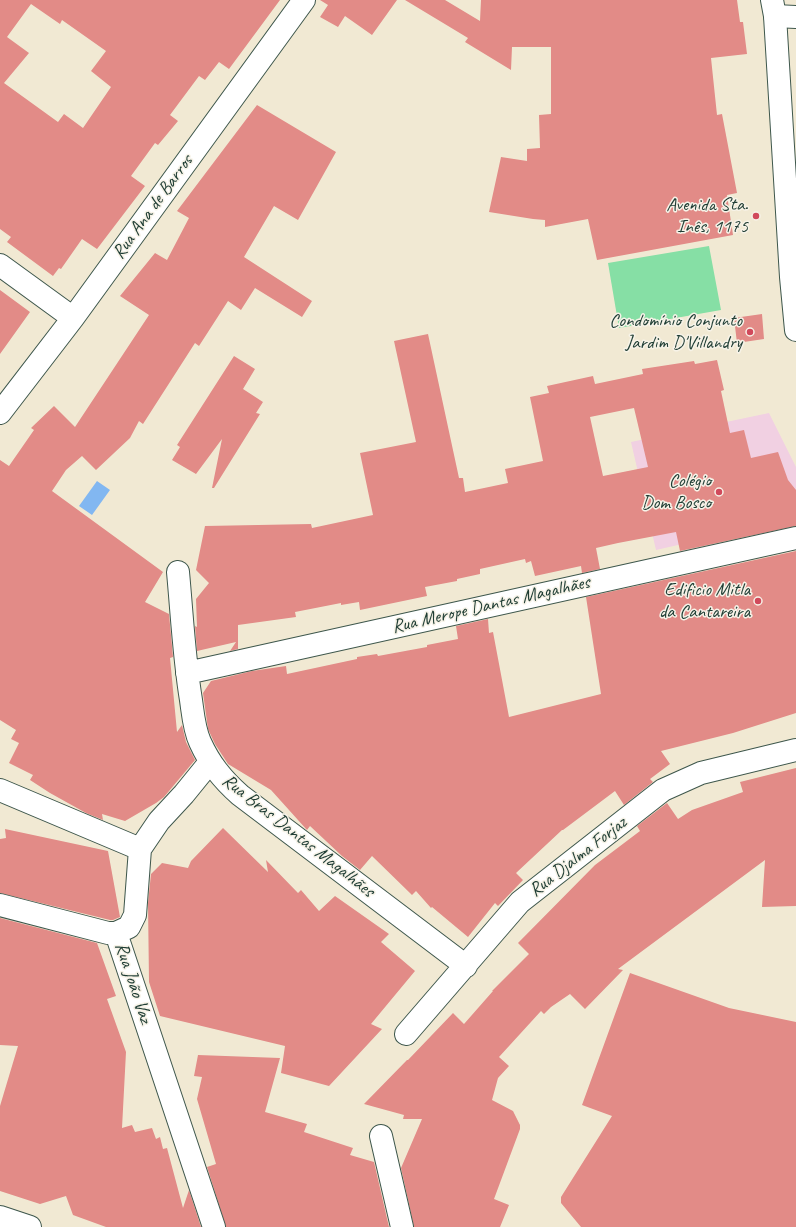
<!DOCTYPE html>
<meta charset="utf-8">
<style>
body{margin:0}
canvas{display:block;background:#f1e9d3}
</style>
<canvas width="796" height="1227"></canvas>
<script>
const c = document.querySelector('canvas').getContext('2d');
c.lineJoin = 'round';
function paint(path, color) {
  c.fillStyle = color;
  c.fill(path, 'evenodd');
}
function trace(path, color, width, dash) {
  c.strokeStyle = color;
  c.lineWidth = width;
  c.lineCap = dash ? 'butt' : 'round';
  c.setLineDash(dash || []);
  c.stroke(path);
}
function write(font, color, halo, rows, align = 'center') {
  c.font = font + ' Caveat,sans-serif';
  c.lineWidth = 3;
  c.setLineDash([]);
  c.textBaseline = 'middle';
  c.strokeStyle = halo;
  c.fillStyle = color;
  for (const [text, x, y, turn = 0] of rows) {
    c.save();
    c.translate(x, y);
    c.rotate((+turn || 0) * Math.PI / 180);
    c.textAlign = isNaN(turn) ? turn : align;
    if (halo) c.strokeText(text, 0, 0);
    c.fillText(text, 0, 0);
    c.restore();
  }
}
const built = new Path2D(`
 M 769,413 L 796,467 L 796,518 L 656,550 L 631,442 Z`);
const green = new Path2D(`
 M 709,246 L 721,310 L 619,328 L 608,263 Z`);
const water = new Path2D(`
 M 97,481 L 110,490 L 92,515 L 79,506 Z`);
const building = new Path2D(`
 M 0,0 L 280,0 L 229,69 L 219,62 L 205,80 L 199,76 L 170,115 L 178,121 L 158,145 L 155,143 L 131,176 L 145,186 L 97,249 L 82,239 L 61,269 L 59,268 L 53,276 L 7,242 L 11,237 L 0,229 ZM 31,4 L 60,24 L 62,20 L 106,51 L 91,71 L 111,87 L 83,128 L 64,114 L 58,122 L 4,83 L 29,53 L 7,37 Z
 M 320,0 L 397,0 L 372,35 L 345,16 L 338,27 L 320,17 L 328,5 Z
 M 405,0 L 445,0 L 480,21 L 481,0 L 737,0 L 740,22 L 743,22 L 747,54 L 711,58 L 717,115 L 722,114 L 737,193 L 727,195 L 733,235 L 597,260 L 588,219 L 545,227 L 545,220 L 533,219 L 489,212 L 501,157 L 527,161 L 527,149 L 540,148 L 539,115 L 551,114 L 551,47 L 512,47 L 511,70 L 465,42 L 468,38 Z
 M 257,105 L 336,152 L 298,220 L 274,206 L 244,257 L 312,301 L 302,317 L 255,288 L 241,310 L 228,301 L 199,346 L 195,343 L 143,424 L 139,421 L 130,438 L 96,470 L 82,456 L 66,470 L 52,491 L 163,572 L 145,602 L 169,614 L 173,657 L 170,658 L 177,732 L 182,725 L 186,742 L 195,760 L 164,797 L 156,803 L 125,821 L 102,814 L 103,820 L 86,813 L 50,793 L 30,780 L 33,775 L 9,763 L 19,743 L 11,739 L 16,730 L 0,720 L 0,460 L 9,466 L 34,430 L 31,428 L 54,406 L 75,427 L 149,315 L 120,296 L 155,253 L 167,260 L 189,218 L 177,211 Z
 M 0,290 L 30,312 L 0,354 Z
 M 762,314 L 764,339 L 737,343 L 734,318 Z
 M 428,334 L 459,478 L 463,478 L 465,492 L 508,483 L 505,469 L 543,461 L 530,397 L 549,393 L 547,386 L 593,376 L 595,384 L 643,374 L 642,369 L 694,361 L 695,364 L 717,360 L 724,390 L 721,391 L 730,433 L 744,430 L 751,458 L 778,452 L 788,480 L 796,490 L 796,526 L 680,551 L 676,532 L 618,543 L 596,548 L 600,569 L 582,573 L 581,566 L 535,576 L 531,561 L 526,563 L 525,559 L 480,569 L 480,574 L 457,579 L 457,581 L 425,587 L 427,596 L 360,610 L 359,602 L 341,605 L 341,603 L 295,612 L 296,617 L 238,625 L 238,649 L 230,651 L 236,642 L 197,651 L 195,626 L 197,627 L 196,599 L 209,583 L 196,570 L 205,526 L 311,524 L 312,528 L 373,515 L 360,453 L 416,442 L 394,341 ZM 634,408 L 648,467 L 603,476 L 590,417 Z
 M 234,356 L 255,369 L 243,389 L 263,402 L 256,413 L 260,414 L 214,488 L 212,488 L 222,439 L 196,474 L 172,460 L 180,447 L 177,445 Z
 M 796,551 L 796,713 L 733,733 L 661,751 L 670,764 L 650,779 L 653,782 L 624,805 L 615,791 L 563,830 L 562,830 L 516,873 L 523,880 L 498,906 L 495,903 L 468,937 L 432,907 L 431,908 L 416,891 L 412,895 L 372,856 L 360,870 L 342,856 L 310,826 L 307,830 L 271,790 L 228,764 L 215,744 L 208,729 L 203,693 L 211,681 L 252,671 L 286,666 L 287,674 L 357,659 L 357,657 L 377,654 L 378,656 L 427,647 L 427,645 L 458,639 L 456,626 L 488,619 L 489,633 L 493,632 L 509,717 L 601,694 L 586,597 Z
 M 796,768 L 796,906 L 762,907 L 765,860 L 618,969 L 623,970 L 585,1009 L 570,994 L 551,1007 L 544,1014 L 541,1011 L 499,1057 L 509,1066 L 498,1078 L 492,1100 L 513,1111 L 520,1125 L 520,1129 L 494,1199 L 509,1205 L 500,1227 L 414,1227 L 401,1168 L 422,1119 L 403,1119 L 404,1115 L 364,1104 L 407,1060 L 408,1060 L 453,1013 L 464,1024 L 493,991 L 492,991 L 529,954 L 518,943 L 595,865 L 640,831 L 637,826 L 667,803 L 678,819 L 692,810 L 743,792 L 740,782 Z
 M 223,828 L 268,872 L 266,860 L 298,893 L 301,890 L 319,911 L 335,896 L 389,934 L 381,942 L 415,971 L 371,1024 L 382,1029 L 329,1086 L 281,1073 L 285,1046 L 160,1016 L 149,982 L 148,903 L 151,874 L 162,863 L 188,868 L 191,861 Z
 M 5,829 L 108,851 L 120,917 L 113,920 L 110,920 L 0,893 L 0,839 L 6,838 Z
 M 0,918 L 97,943 L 116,996 L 107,999 L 126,1052 L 122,1128 L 132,1125 L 135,1132 L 152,1128 L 156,1139 L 160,1137 L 163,1149 L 167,1148 L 183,1208 L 189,1190 L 201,1227 L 106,1227 L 73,1215 L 66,1196 L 40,1204 L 0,1191 L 0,1106 L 18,1046 L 0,1045 Z
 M 630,973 L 729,1008 L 796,1022 L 796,1227 L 581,1227 L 561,1203 L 561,1197 L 612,1116 L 582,1105 Z
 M 198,1055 L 280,1058 L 265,1112 L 307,1124 L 304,1132 L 353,1148 L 350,1155 L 374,1162 L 389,1227 L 226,1227 L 207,1167 L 216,1164 L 197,1099 L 202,1077 L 194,1076 Z`);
const street = new Path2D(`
 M 775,16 L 796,17
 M 0,265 L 73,318
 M 0,413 L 73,318 L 304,0
 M 178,572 C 182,615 184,658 191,700 C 193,714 194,729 200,742 C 210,764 222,779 240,795 L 466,966
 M 187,673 L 796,538
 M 0,790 L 140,849
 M 0,905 L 108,933 L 116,933
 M 116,933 L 214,1227
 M 116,933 L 129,927 L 135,915 L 140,849 L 159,821 L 184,794 L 210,762
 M 406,1034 L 520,902 L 663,790 L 701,773 L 796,750
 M 381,1136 L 402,1227
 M 0,1217 L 30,1227`);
const secondary = new Path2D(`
 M 772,0 L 775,16 L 791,277 L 796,330`);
const markers = [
 [756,216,4,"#d1495b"],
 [750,332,4,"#d1495b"],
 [719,492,4,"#d1495b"],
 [758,601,4,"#d1495b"]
];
const poiNames = [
 ["Avenida Sta.",748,205],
 ["Inês, 1175",748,227],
 ["Condomínio Conjunto",742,321],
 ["Jardim D'Villandry",742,343],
 ["Colégio",711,481],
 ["Dom Bosco",711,503],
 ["Edificio Mitla",750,590],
 ["da Cantareira",750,612]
];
const streetNames = [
 ["Rua Ana de Barros",153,207,-54],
 ["Rua Merope Dantas Magalhães",491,605,-13],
 ["Rua Bras Dantas Magalhães",298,836,38],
 ["Rua Djalma Forjaz",578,857,-38],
 ["Rua João Vaz",133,983,72]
];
paint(built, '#f1d0e2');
paint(green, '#86dfa5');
paint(water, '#82b7f1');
paint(building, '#e28b87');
trace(street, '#3e574c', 24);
trace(secondary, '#3e574c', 24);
trace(street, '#fff', 22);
trace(secondary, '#fff', 22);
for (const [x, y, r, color] of markers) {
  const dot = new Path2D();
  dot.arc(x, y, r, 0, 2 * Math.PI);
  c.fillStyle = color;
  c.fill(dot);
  trace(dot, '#f7f3e8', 1.5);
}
write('19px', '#1f3d34', '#f7f3e8', poiNames, 'right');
write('19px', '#1f3d34', '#f7f3e8', streetNames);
</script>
